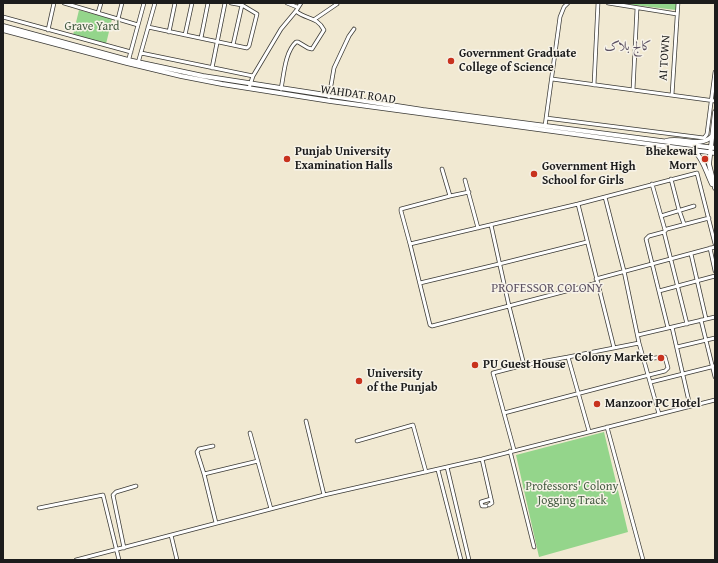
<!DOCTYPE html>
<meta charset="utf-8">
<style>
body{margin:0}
#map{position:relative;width:718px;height:563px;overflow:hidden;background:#f1e9d2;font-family:"Gentium Book Plus",serif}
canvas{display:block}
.frame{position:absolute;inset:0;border:4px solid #1c1c1c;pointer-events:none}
</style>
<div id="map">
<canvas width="718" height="563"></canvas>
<div class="frame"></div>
</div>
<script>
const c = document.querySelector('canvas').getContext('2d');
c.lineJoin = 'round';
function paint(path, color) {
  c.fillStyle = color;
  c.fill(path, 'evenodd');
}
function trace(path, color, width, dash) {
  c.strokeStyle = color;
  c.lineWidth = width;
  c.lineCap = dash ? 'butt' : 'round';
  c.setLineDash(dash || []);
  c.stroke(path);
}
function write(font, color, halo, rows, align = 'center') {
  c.font = font + ' "Gentium Book Plus",Amiri,serif';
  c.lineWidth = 3;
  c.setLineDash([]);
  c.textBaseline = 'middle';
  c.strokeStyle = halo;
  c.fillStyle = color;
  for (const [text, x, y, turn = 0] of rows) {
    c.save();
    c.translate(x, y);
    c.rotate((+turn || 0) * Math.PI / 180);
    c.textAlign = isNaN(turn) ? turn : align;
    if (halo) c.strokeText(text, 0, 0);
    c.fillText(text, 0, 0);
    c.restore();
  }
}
const green = new Path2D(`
 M 617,3 L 676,3 L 676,10 Z
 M 79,10 L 112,19 L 106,44 L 73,35 Z
 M 604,432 L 628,532 L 539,557 L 516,455 Z`);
const minor = new Path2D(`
 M 64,3 L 138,25
 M 287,3 L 297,7
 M 608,3 L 677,14
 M 98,13 L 101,3
 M 3,17 L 131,52
 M 118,19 L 122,3
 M 315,19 L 337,4
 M 148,27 L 247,48 L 249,46 L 257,14 L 242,5 L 231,3
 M 48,30 L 54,3
 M 169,32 L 175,3
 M 185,35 L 192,3
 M 201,38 L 208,3
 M 233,45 L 242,5
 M 141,53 L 253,76
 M 128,62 L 144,3
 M 138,63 L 155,3
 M 212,68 L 225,3
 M 552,79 L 715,101
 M 594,85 L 598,3
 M 249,88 L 253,76 L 281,29 L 296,11 L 301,3
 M 281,89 C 284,74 285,52 296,42 L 298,42 L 308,48 L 312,49 L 324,30 C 317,16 306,20 296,11
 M 633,90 L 637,8
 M 672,95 L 678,3
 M 329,97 L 334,68 L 349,36 L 354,29
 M 546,118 L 704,138 L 707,134 L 715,72
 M 545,126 L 560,17 L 564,7 L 568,3
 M 442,169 L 450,196
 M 671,179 L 679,210 L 684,224
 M 465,180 L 478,228
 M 652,184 L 665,230
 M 469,192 L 450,196 L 401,209 L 401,211 L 410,244 L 578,204 L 697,173 L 715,244
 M 578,204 L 614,348
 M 661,216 L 694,206
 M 491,225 L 509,306 L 524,365
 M 664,232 L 649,236 L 646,239 L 668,328
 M 410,244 L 430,325 L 432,326 L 597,283
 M 710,248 L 715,271
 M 691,254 L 706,319
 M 596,279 L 715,247
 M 420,283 L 499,264 L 587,242
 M 659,291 L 715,276
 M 701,320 L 715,377
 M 687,324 L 664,232 L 667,229 L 709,218
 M 672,327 L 690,406
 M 638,335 L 715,317
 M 639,343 L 659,414
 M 677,347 L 715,338
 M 651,382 L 715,366
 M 504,413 L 649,375 L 665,371 L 668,368 L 665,357 L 644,359
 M 306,421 L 324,495
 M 607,427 L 643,560
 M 589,431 L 568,357 L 639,343 L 624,271 L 605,197
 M 250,433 L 271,509
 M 357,441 L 413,425 L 426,472
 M 213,446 L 199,449 L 197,452 L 204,474 L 216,523
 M 514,450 L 493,373 L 524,365 L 568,357
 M 510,451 L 534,547
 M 482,459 L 492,503 L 489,505
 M 447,467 L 469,560
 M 438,470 L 461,560
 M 204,474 L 258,461
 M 486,506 L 482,506 L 481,502 L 491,499
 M 39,508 L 103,495 L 119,560
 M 171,535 L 177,560
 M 124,548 L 113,495 L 116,492 L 136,486
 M 76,560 L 324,495 L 482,459 L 715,400`);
const major = new Path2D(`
 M 3,26 L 128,60 L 203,76 L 423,110 L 715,148
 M 3,30 L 127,63 L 181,76 L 222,84 L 330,101 L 715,153
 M 715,112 L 709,164 L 715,188
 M 666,141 C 681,136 700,149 712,136
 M 694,150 C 704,160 706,172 712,184`);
const markers = [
 [451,61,4,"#c8321e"],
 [287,159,4,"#c8321e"],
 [705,159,4,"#c8321e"],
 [534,174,4,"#c8321e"],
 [661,358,4,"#c8321e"],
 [475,365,4,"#c8321e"],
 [359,381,4,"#c8321e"],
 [597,404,4,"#c8321e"]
];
const parkNames = [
 ["Grave Yard",92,27],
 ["Professors' Colony",572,487],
 ["Jogging Track",572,501]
];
const poiNames = [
 ["Government Graduate",459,54],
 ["College of Science",459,68],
 ["Punjab University",295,152],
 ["Examination Halls",295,166],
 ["Bhekewal",697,152,"right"],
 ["Morr",697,166,"right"],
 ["Government High",542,167],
 ["School for Girls",542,181],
 ["Colony Market",653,358,"right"],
 ["PU Guest House",483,365],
 ["University",367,374],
 ["of the Punjab",367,388],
 ["Manzoor PC Hotel",605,404]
];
const streetNames = [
 ["AI TOWN",665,58,-86],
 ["WAHDAT ROAD",358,95,8]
];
const neighbourhoodNames = [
 ["کالج بلاک",628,47],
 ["PROFESSOR COLONY",547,289]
];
paint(green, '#94d58b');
trace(minor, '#3c3b37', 4.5);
trace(major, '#3c3b37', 5.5);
trace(minor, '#fff', 3);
trace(major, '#fff', 4);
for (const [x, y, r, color] of markers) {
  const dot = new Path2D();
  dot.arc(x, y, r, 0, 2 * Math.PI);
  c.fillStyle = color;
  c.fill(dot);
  trace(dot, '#f7f3e8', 1.5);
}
write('12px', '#465d43', '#f7f3e8', parkNames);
write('bold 12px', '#1c1c1c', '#f7f3e8', poiNames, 'left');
write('12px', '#1c1c1c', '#f7f3e8', streetNames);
write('13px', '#5d5263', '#f7f3e8', neighbourhoodNames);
</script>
